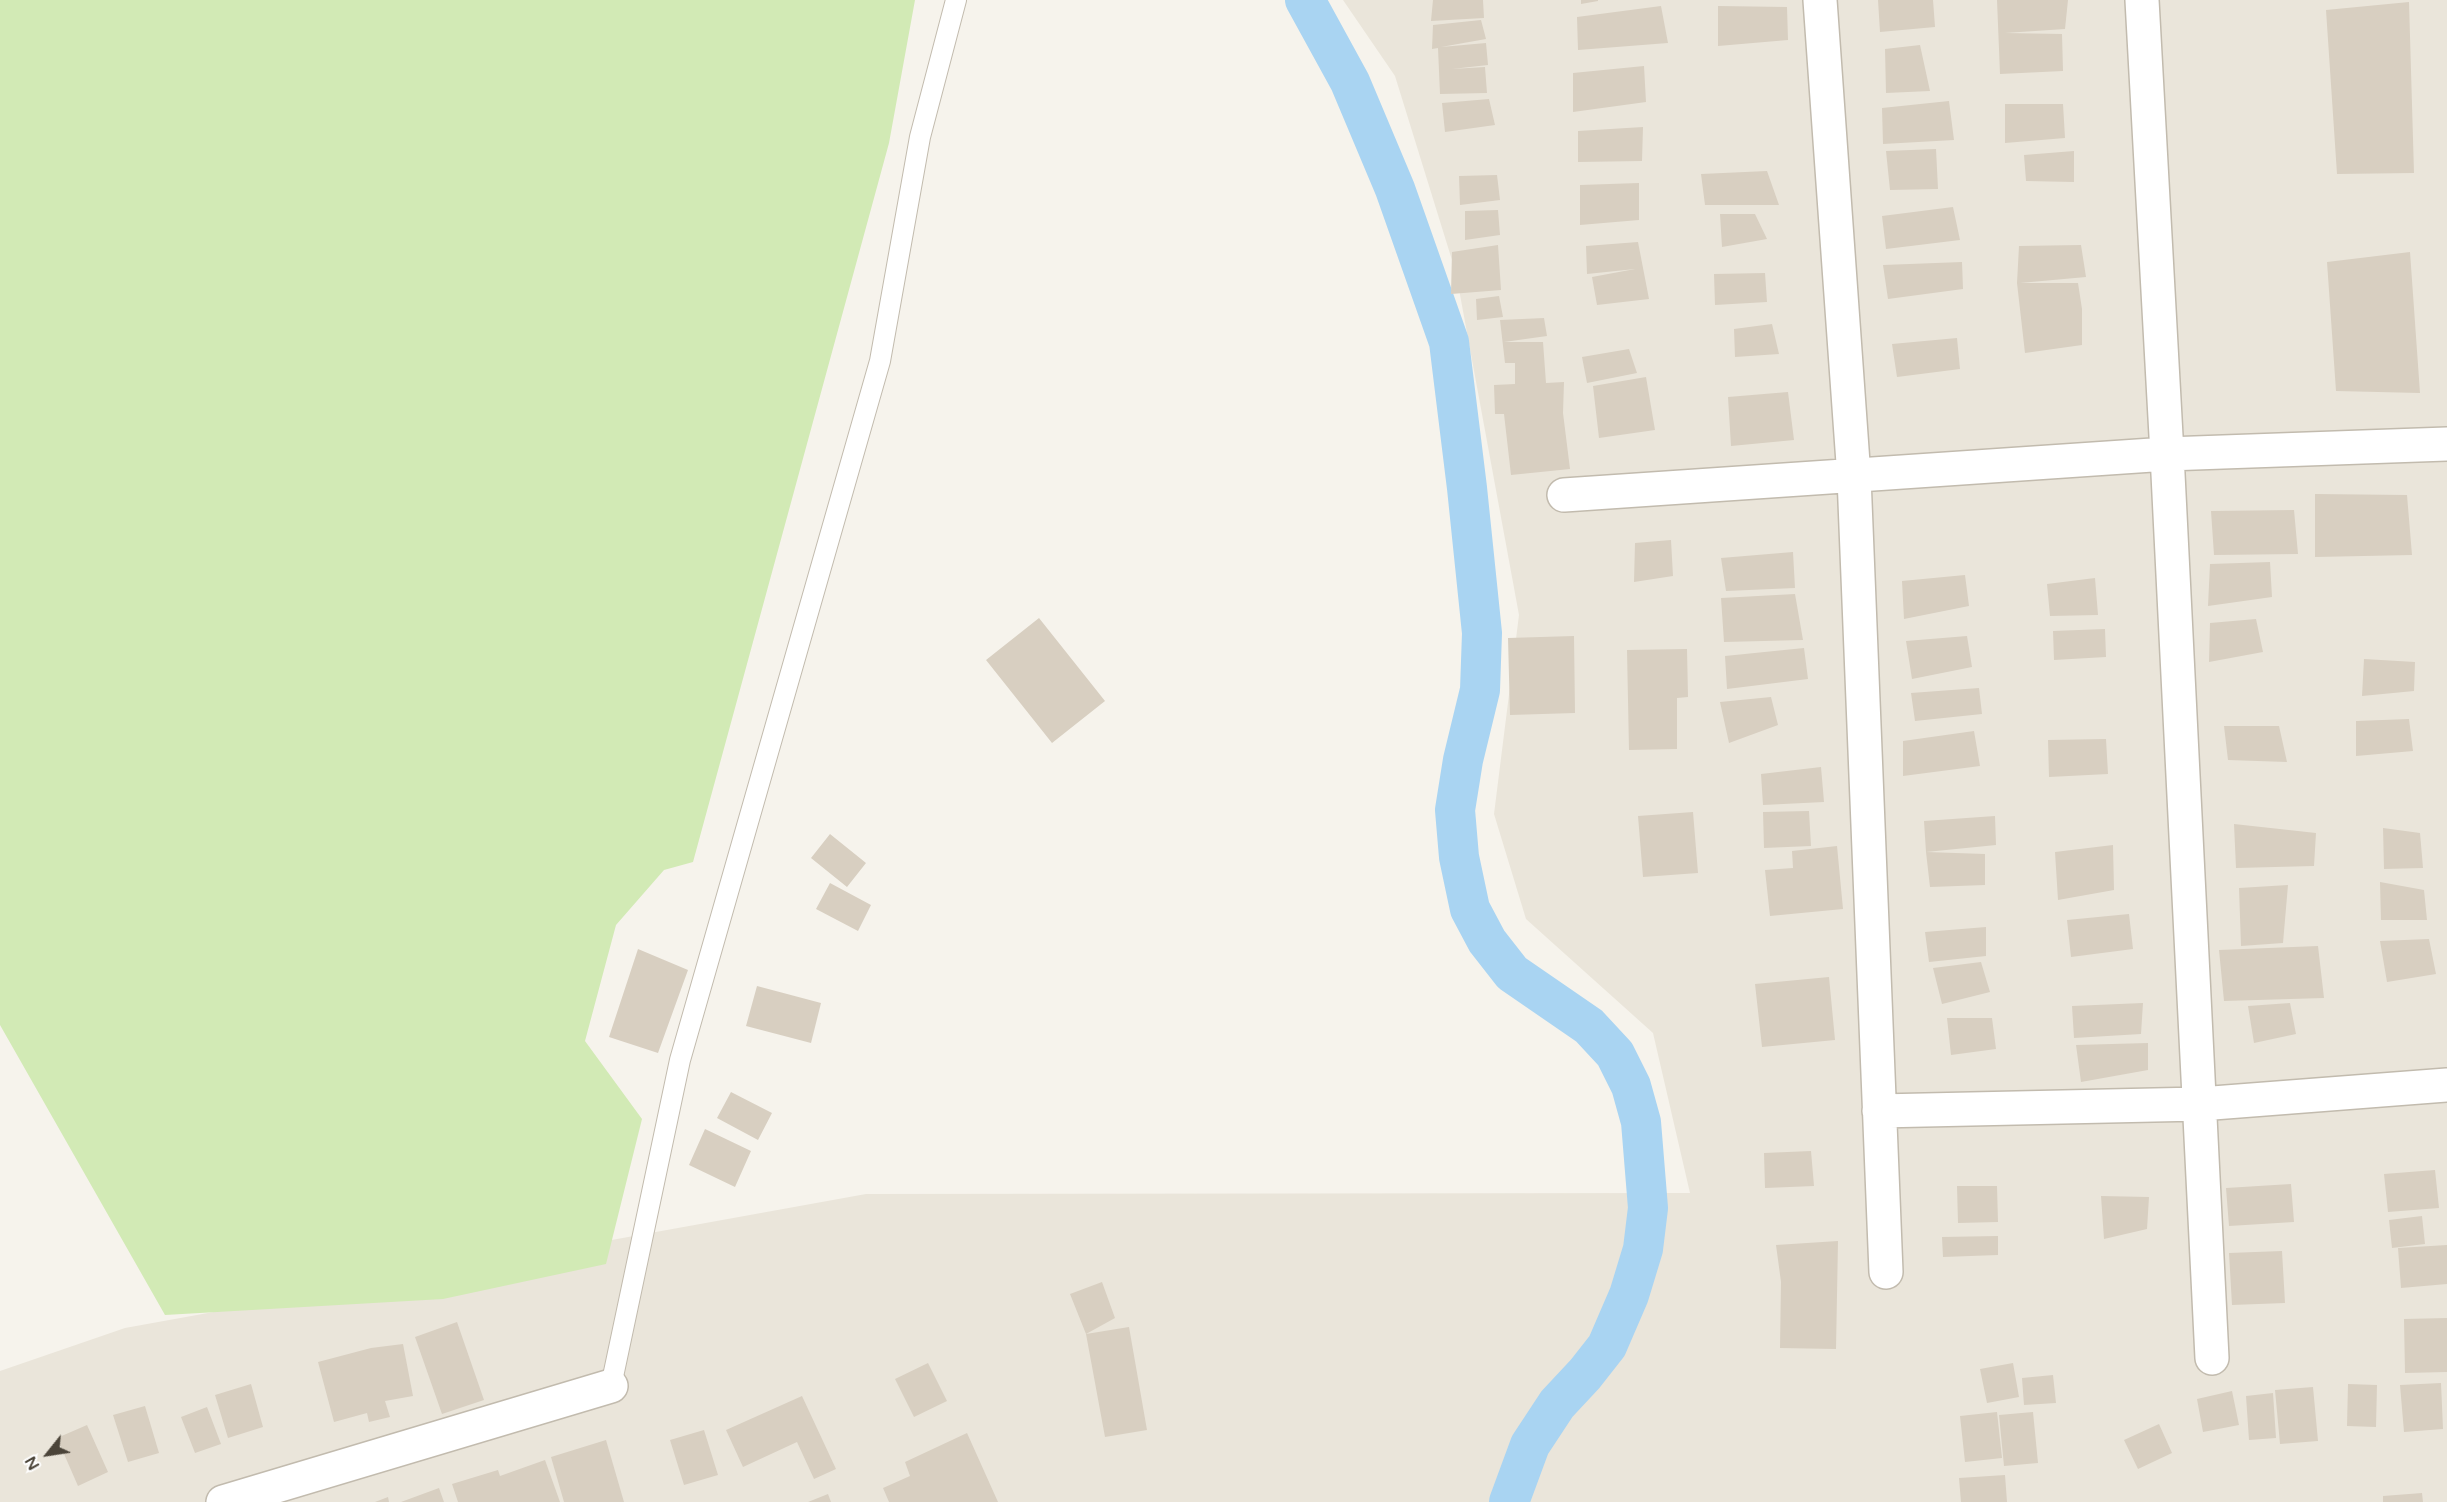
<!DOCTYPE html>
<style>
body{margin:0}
#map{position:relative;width:2447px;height:1502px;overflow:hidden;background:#f6f3ec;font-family:"Varela Round",sans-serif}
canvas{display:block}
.north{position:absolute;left:18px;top:1424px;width:60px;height:60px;-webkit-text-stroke:4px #fff;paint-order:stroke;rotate:240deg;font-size:16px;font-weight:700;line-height:24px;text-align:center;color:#4b4439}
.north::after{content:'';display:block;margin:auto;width:21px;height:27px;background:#4b4439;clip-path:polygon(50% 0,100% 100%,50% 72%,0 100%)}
</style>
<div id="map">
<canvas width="2447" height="1502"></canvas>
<div class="north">N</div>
</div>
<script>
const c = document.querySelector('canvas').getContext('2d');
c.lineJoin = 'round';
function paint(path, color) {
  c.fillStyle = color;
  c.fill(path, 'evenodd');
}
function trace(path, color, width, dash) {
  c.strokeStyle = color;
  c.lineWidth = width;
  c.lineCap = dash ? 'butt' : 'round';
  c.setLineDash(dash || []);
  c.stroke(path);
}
const residential = new Path2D(`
 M 1343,0 L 2447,0 L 2447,1502 L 0,1502 L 0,1371 L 125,1328 L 866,1194 L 1690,1193 L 1653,1033 L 1526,919 L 1494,814 L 1519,615 L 1456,273 L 1395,76 Z`);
const green = new Path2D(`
 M 0,0 L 915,0 L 889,143 L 693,862 L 664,870 L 616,925 L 585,1041 L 642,1119 L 606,1264 L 443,1299 L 165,1315 L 0,1025 Z`);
const canal = new Path2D(`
 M 1305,0 L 1350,82 L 1395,189 L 1449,342 L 1467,488 L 1482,633 L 1480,690 L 1463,760 L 1455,810 L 1459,857 L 1470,909 L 1487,941 L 1512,973 L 1589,1026 L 1615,1054 L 1631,1086 L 1641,1122 L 1648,1208 L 1643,1249 L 1629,1295 L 1607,1346 L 1585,1374 L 1557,1404 L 1530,1445 L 1509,1502`);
const building = new Path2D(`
 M 1433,0 L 1483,0 L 1484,18 L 1431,21 Z
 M 1581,0 L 1598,0 L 1598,1 L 1581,4 Z
 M 1878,0 L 1933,0 L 1935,27 L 1880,32 Z
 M 1997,0 L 2068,0 L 2065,29 L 2005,33 L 2062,34 L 2063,71 L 2000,74 Z
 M 2409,2 L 2414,173 L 2337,174 L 2326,10 Z
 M 1661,6 L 1668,43 L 1578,50 L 1577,17 Z
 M 1718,6 L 1787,7 L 1788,40 L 1718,46 Z
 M 1481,20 L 1486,39 L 1441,47 L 1486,43 L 1488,65 L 1452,69 L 1485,67 L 1487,93 L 1440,94 L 1438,48 L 1432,49 L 1433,25 Z
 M 1920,45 L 1930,91 L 1886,93 L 1885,49 Z
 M 1644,66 L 1646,102 L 1573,112 L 1573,73 Z
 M 1489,99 L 1495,125 L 1445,132 L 1442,103 Z
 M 1949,101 L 1954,140 L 1883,144 L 1882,108 Z
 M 2005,104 L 2063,104 L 2065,138 L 2005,143 Z
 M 1643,127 L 1642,161 L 1578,162 L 1578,131 Z
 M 1936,149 L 1938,189 L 1890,190 L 1886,151 Z
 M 2074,151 L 2074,182 L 2026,181 L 2024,155 Z
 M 1767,171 L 1779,205 L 1705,205 L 1701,174 Z
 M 1497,175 L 1500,200 L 1460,205 L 1459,176 Z
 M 1639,183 L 1639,220 L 1580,225 L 1580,185 Z
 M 1953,207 L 1960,240 L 1886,249 L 1882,216 Z
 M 1498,210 L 1500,235 L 1465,240 L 1465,211 Z
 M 1720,214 L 1755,214 L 1767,239 L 1722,247 Z
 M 1638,242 L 1649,299 L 1597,305 L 1592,277 L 1635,269 L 1587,274 L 1586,246 Z
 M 1498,245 L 1501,290 L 1451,294 L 1452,252 Z
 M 2081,245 L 2086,277 L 2020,283 L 2078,283 L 2082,309 L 2082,345 L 2025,353 L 2017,283 L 2019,246 Z
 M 2410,252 L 2420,393 L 2336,391 L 2327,262 Z
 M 1962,262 L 1963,289 L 1888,299 L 1883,265 Z
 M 1765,273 L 1767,302 L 1715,305 L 1714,274 Z
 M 1499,296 L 1503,317 L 1477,320 L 1476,299 Z
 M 1544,318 L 1547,336 L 1504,342 L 1543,342 L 1546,383 L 1564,382 L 1563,413 L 1570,469 L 1511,475 L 1504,414 L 1495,414 L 1494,385 L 1515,384 L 1515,363 L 1505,363 L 1500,320 Z
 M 1772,324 L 1779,354 L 1735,357 L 1734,329 Z
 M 1957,338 L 1960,369 L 1897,377 L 1892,344 Z
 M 1629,349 L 1637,373 L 1587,383 L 1582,357 Z
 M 1646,377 L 1655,430 L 1599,438 L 1593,386 Z
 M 1788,392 L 1794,440 L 1731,446 L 1728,397 Z
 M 2315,494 L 2407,495 L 2412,555 L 2315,557 Z
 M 2294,510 L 2298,554 L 2214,555 L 2211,511 Z
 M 1671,540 L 1673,576 L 1634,582 L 1635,543 Z
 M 1793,552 L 1795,588 L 1726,591 L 1721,558 Z
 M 2270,562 L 2272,597 L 2208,606 L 2210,564 Z
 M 1965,575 L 1969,606 L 1904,619 L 1902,581 Z
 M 2095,578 L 2098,615 L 2050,616 L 2047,584 Z
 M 1795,594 L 1803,640 L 1724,642 L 1721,598 Z
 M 1039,618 L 1105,701 L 1052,743 L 986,660 Z
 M 2256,619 L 2263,652 L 2209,662 L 2210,623 Z
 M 2105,629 L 2106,657 L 2054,660 L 2053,631 Z
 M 1574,636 L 1575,713 L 1510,715 L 1508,638 Z
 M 1967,636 L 1972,667 L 1912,679 L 1906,641 Z
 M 1804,648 L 1808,679 L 1727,689 L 1725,656 Z
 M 1687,649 L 1688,697 L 1677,698 L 1677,749 L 1629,750 L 1627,650 Z
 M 2364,659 L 2415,662 L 2414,691 L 2362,696 Z
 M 1979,688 L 1982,714 L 1915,721 L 1911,693 Z
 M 1771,697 L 1778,725 L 1729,743 L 1720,702 Z
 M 2409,719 L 2413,751 L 2356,756 L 2356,721 Z
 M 2224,726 L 2279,726 L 2287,762 L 2228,760 Z
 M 1974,731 L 1980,766 L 1903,776 L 1903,741 Z
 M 2106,739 L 2108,774 L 2049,777 L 2048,740 Z
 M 1821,767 L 1824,802 L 1763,805 L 1761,774 Z
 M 1809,811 L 1811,846 L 1764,848 L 1763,812 Z
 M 1693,812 L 1698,873 L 1643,877 L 1638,816 Z
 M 1995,816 L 1996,845 L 1926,852 L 1985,854 L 1985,885 L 1930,887 L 1926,852 L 1924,821 Z
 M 2234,824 L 2316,833 L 2314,866 L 2236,868 Z
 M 2383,828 L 2420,833 L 2423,868 L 2384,869 Z
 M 830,834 L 866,863 L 847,887 L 811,858 Z
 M 2113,845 L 2114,890 L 2058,900 L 2055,852 Z
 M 1837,846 L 1843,909 L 1770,916 L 1765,870 L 1793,868 L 1792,851 Z
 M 2380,882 L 2424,890 L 2427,920 L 2381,920 Z
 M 830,883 L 871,905 L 858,931 L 816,909 Z
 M 2288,885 L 2283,943 L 2241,946 L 2239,888 Z
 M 2129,914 L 2133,949 L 2071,957 L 2067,920 Z
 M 1986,927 L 1986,956 L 1929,962 L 1925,932 Z
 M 2429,939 L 2436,974 L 2387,982 L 2380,941 Z
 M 2318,946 L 2324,998 L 2224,1001 L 2219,950 Z
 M 638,949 L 688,970 L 658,1053 L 609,1037 Z
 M 1981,962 L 1990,992 L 1942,1004 L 1933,968 Z
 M 1829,977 L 1835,1040 L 1762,1047 L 1755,984 Z
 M 757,986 L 821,1003 L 811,1043 L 746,1026 Z
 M 2143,1003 L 2141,1034 L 2074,1038 L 2072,1006 Z
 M 2290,1003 L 2296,1034 L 2254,1043 L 2248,1006 Z
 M 1947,1018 L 1992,1018 L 1996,1049 L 1951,1055 Z
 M 2148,1043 L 2148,1070 L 2081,1082 L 2076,1045 Z
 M 731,1092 L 772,1113 L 758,1140 L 717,1118 Z
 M 705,1129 L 751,1151 L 735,1187 L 689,1165 Z
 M 1811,1151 L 1814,1186 L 1765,1188 L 1764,1153 Z
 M 2435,1170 L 2439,1208 L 2388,1212 L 2384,1174 Z
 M 2291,1184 L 2294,1222 L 2229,1226 L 2226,1188 Z
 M 1957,1186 L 1997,1186 L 1998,1222 L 1958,1223 Z
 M 2101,1196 L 2149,1197 L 2147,1229 L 2104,1239 Z
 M 2422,1216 L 2425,1244 L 2392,1248 L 2389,1220 Z
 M 1998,1236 L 1998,1255 L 1943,1257 L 1942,1237 Z
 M 1838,1241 L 1836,1349 L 1780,1348 L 1781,1282 L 1776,1245 Z
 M 2447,1245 L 2447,1284 L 2401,1288 L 2398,1248 Z
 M 2282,1251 L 2285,1303 L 2232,1305 L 2229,1253 Z
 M 1102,1282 L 1115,1318 L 1086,1334 L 1070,1294 Z
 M 2447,1318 L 2447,1372 L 2405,1373 L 2404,1319 Z
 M 457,1322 L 484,1400 L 442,1414 L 415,1337 Z
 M 1129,1327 L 1147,1430 L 1105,1437 L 1086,1334 Z
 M 403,1344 L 413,1396 L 385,1401 L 390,1417 L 369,1422 L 367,1413 L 334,1422 L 318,1362 L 371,1348 Z
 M 928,1363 L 947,1401 L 914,1417 L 895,1379 Z
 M 2013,1363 L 2019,1397 L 1987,1403 L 1980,1369 Z
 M 2053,1375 L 2056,1403 L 2024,1405 L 2022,1378 Z
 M 2441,1383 L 2443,1429 L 2404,1432 L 2400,1385 Z
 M 251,1384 L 263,1427 L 228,1438 L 215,1395 Z
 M 2348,1384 L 2377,1385 L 2376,1427 L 2347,1426 Z
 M 2313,1387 L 2318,1441 L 2280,1444 L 2275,1390 Z
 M 2232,1391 L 2239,1425 L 2203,1432 L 2197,1399 Z
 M 2273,1393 L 2276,1438 L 2249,1440 L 2246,1396 Z
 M 802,1396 L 836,1469 L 814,1479 L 797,1442 L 743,1467 L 726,1430 Z
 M 145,1406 L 159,1453 L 128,1462 L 113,1415 Z
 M 207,1407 L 221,1444 L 195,1453 L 181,1417 Z
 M 1997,1412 L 2002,1458 L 1965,1462 L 1960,1416 Z
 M 2033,1412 L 2038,1463 L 2004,1466 L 1999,1415 Z
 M 2159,1424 L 2172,1453 L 2138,1469 L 2124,1440 Z
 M 87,1425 L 108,1472 L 78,1486 L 57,1438 Z
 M 704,1430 L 718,1475 L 684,1485 L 670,1440 Z
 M 967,1433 L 998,1502 L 889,1502 L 883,1488 L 910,1476 L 905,1462 Z
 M 606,1440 L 624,1502 L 564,1502 L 551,1457 Z
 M 545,1460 L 560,1502 L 458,1502 L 452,1484 L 498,1470 L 500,1476 Z
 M 2005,1475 L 2007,1502 L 1961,1502 L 1959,1478 Z
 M 439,1488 L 444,1502 L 401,1502 Z
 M 2422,1493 L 2423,1502 L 2383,1502 L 2383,1496 Z
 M 828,1494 L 831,1502 L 808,1502 Z
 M 388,1497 L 389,1502 L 375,1502 Z`);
const service = new Path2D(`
 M 611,1386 L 680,1060 L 880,361 L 920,137 L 956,0`);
const minor = new Path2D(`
 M 1820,0 L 1854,477 L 1886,1272
 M 2142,0 L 2167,454 L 2212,1358
 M 1564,495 L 2167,454 L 2447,444
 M 1879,1111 L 2200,1104 L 2447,1085
 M 223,1502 L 611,1386`);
paint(residential, '#eae5da');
paint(green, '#d2eab5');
trace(canal, '#a9d4f2', 40);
paint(building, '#d8cfc1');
trace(service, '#c2bbae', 22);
trace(minor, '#c2bbae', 36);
trace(service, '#fff', 20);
trace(minor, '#fff', 33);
</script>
